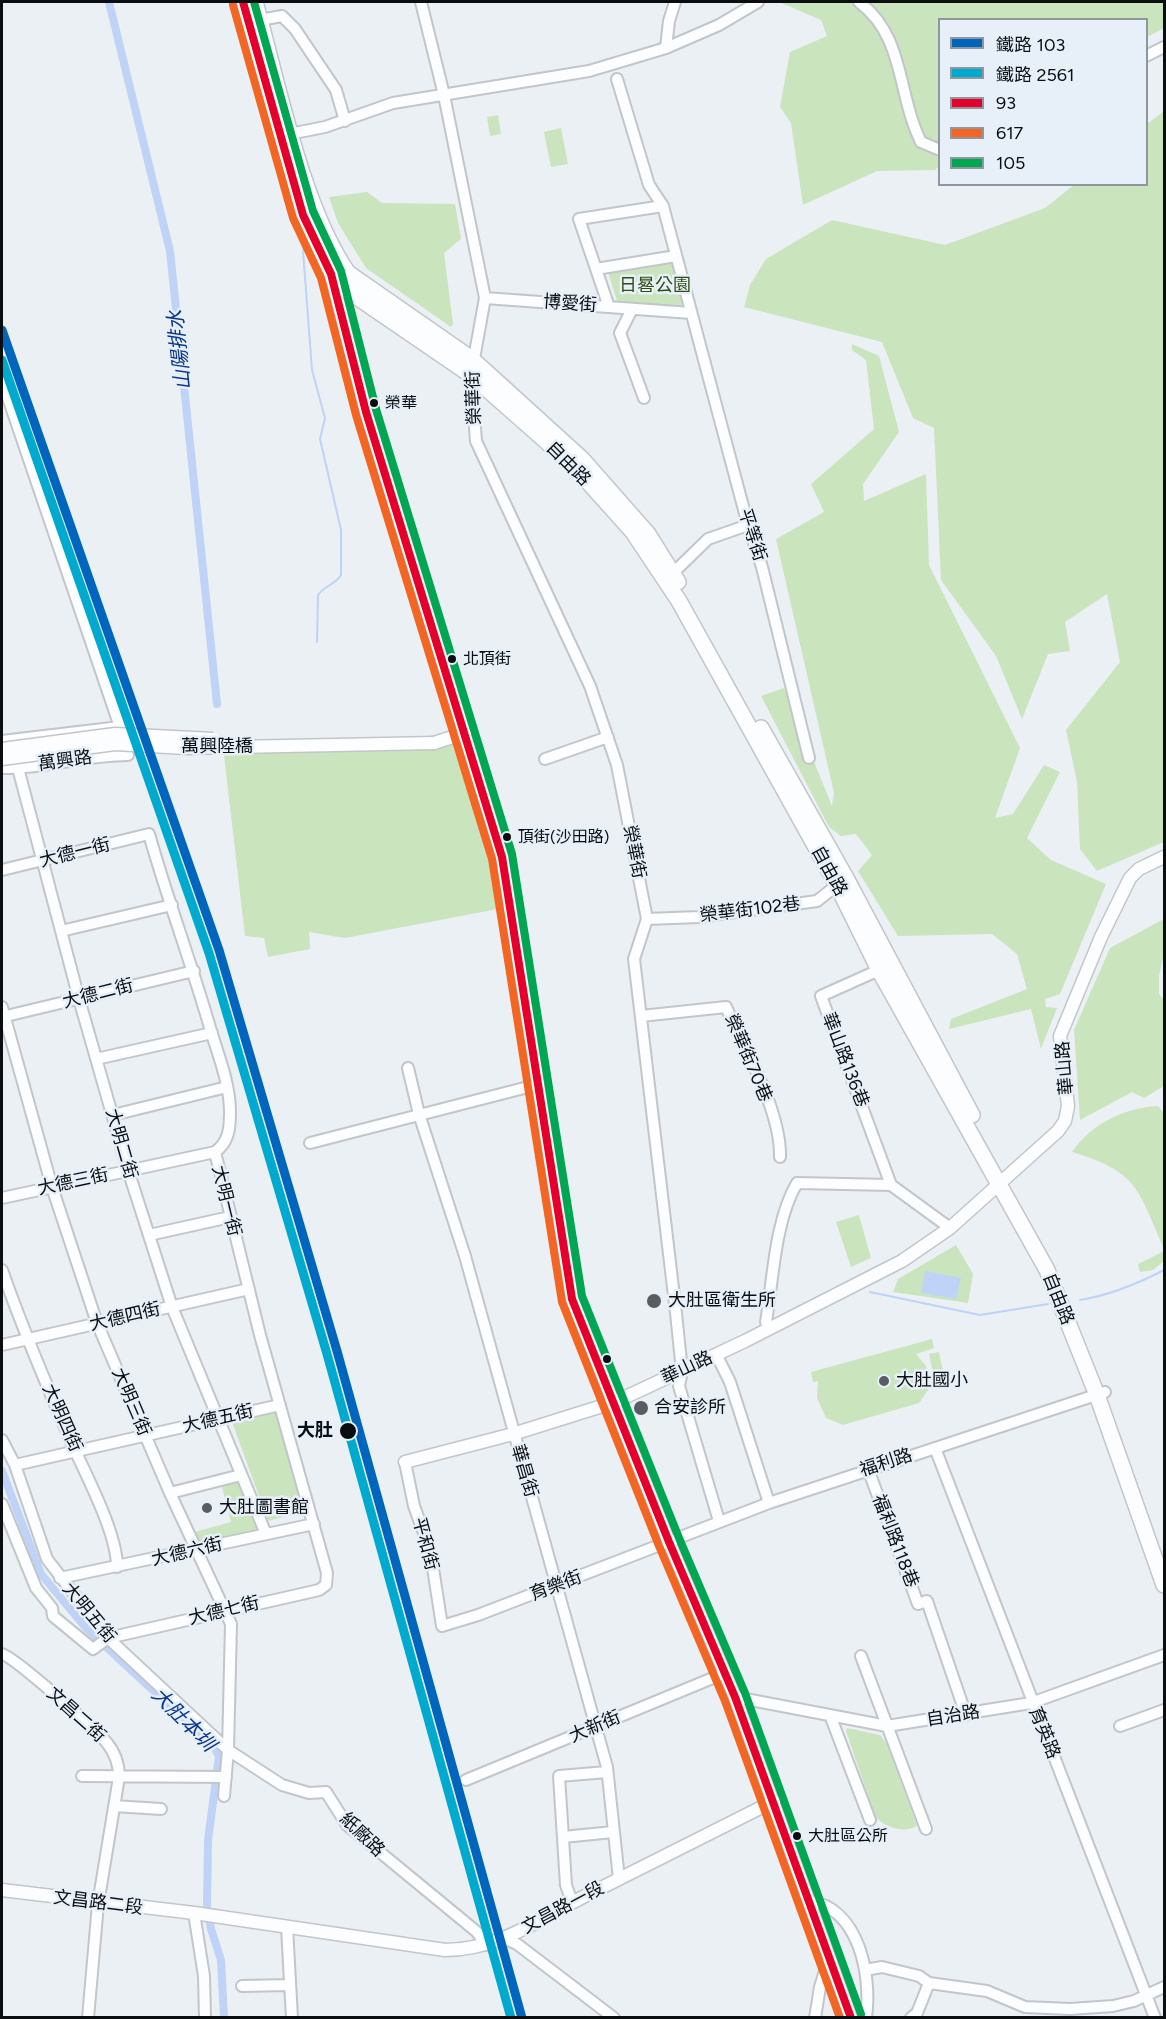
<!DOCTYPE html>
<meta charset="utf-8">
<style>
body{margin:0}
#map{position:relative;width:1166px;height:2019px;overflow:hidden;background:#ebf0f5;font-family:Figtree,"Noto Sans TC",sans-serif}
canvas{display:block}
.frame{position:absolute;inset:0;border:3px solid #0b0e11;pointer-events:none}
.legend{position:absolute;left:938px;top:18px;width:210px;height:168px;box-sizing:border-box;background:#e7f0f9;border:2px solid #8f969c;margin:0;padding:8px 10px;list-style:none;font-size:18px;color:#0b0e11}
.legend li{display:flex;align-items:center;gap:12px;height:30px}
.legend b{width:30px;border:2px solid #8f969c}
</style>
<div id="map">
<canvas width="1166" height="2019"></canvas>
<div class="frame"></div>
<ul class="legend">
<li><b style="height:8px;background:#0065bd"></b>鐵路 103</li>
<li><b style="height:8px;background:#00a9ce"></b>鐵路 2561</li>
<li><b style="height:8px;background:#e4002b"></b>93</li>
<li><b style="height:8px;background:#f26522"></b>617</li>
<li><b style="height:8px;background:#00a651"></b>105</li>
</ul>
</div>
<script>
const c = document.querySelector('canvas').getContext('2d');
c.lineJoin = 'round';
function paint(path, color) {
  c.fillStyle = color;
  c.fill(path, 'evenodd');
}
function trace(path, color, width, dash) {
  c.strokeStyle = color;
  c.lineWidth = width;
  c.lineCap = dash ? 'butt' : 'round';
  c.setLineDash(dash || []);
  c.stroke(path);
}
function write(font, color, halo, rows, align = 'center') {
  c.font = font + ' Figtree,"Noto Sans TC",sans-serif';
  c.lineWidth = 5;
  c.setLineDash([]);
  c.textBaseline = 'middle';
  c.strokeStyle = halo;
  c.fillStyle = color;
  for (const [text, x, y, turn = 0] of rows) {
    c.save();
    c.translate(x, y);
    c.rotate((+turn || 0) * Math.PI / 180);
    c.textAlign = isNaN(turn) ? turn : align;
    if (halo) c.strokeText(text, 0, 0);
    c.fillText(text, 0, 0);
    c.restore();
  }
}
const green = new Path2D(`
 M 779,2 L 1164,2 L 1164,28 L 1147,37 L 1146,20 L 940,20 L 939,166 L 935,170 L 877,171 L 803,205 L 791,123 L 780,107 L 790,52 L 827,36 L 821,20 Z
 M 1164,111 L 1164,842 L 1097,871 L 1080,849 L 1077,782 L 1066,730 L 1120,662 L 1107,594 L 1065,622 L 1070,651 L 1048,654 L 1022,719 L 996,656 L 941,580 L 934,428 L 913,418 L 882,342 L 744,307 L 750,285 L 766,259 L 832,220 L 945,245 L 1045,208 L 1074,185 L 1146,184 L 1147,124 Z
 M 498,115 L 501,134 L 490,136 L 487,117 Z
 M 561,128 L 568,164 L 551,167 L 544,132 Z
 M 367,192 L 382,203 L 455,204 L 461,239 L 444,253 L 453,324 L 451,327 L 366,268 L 338,223 L 329,197 Z
 M 671,260 L 686,312 L 619,307 L 608,272 Z
 M 852,344 L 879,356 L 899,432 L 863,484 L 864,501 L 926,474 L 929,565 L 1020,748 L 995,818 L 1013,814 L 1044,765 L 1060,772 L 1027,838 L 1051,860 L 1106,884 L 1060,994 L 1045,999 L 1046,1007 L 1057,1008 L 1041,1049 L 1031,1009 L 949,1029 L 951,1019 L 1027,989 L 1017,954 L 992,934 L 898,936 L 858,871 L 872,855 L 856,834 L 841,836 L 829,827 L 761,696 L 784,688 L 832,806 L 834,793 L 776,539 L 824,512 L 811,484 L 874,429 L 866,360 L 852,350 Z
 M 452,744 L 489,853 L 498,909 L 345,938 L 309,932 L 310,949 L 268,957 L 264,938 L 245,936 L 224,755 Z
 M 1164,919 L 1164,954 L 1159,975 L 1159,994 L 1164,1000 L 1164,1086 L 1144,1098 L 1132,1092 L 1080,1120 L 1074,1030 L 1110,948 Z
 M 1158,1106 L 1164,1113 L 1164,1248 C 1137,1189 1139,1172 1072,1152 C 1092,1123 1124,1108 1158,1106 Z
 M 859,1215 L 871,1258 L 851,1267 L 836,1222 Z
 M 956,1245 L 973,1274 L 968,1303 L 893,1292 L 898,1279 Z
 M 1164,1251 L 1164,1261 L 1153,1270 L 1140,1272 L 1138,1264 Z
 M 932,1339 L 934,1348 L 916,1354 L 926,1366 L 930,1381 L 928,1390 L 919,1403 L 843,1425 L 826,1418 L 817,1398 L 818,1381 L 813,1382 L 811,1372 Z
 M 939,1352 L 944,1376 L 934,1378 L 929,1354 Z
 M 276,1408 L 305,1511 L 268,1521 L 231,1419 Z
 M 237,1477 L 257,1529 L 194,1543 L 191,1533 L 231,1522 L 221,1483 Z
 M 847,1728 L 880,1735 L 887,1744 L 917,1826 C 903,1834 884,1827 875,1816 L 846,1731 Z`);
const water = new Path2D(`
 M 925,1271 L 961,1278 L 956,1299 L 921,1293 Z`);
const stream = new Path2D(`
 M 306,245 L 303,251 L 312,370 L 325,418 L 320,439 L 341,530 L 341,575 C 336,584 324,586 318,595 L 317,642
 M 870,1292 L 980,1315 L 1048,1304
 M 1080,1300 C 1111,1295 1137,1284 1164,1270`);
const canal = new Path2D(`
 M 109,2 L 170,251 L 217,704
 M 2,1471 L 41,1574 L 86,1628 L 215,1748 L 219,1757 L 208,1840 L 207,1907 L 211,1929 L 221,1960 L 224,2018`);
const minor = new Path2D(`
 M 421,2 L 444,95 L 485,298 L 471,375 L 476,441 L 590,686 L 617,765 L 647,919 L 634,959 L 676,1313 L 682,1371 L 679,1386 L 719,1521
 M 859,2 C 905,36 897,94 921,142 L 940,150
 M 260,20 L 282,16 L 295,29 L 336,90 L 345,121
 M 666,48 L 669,21 L 675,2
 M 1146,56 L 1164,47
 M 617,79 L 649,185 L 663,206 L 748,525 L 762,567 L 809,758
 M 284,135 L 325,127 L 393,103 L 589,71 L 666,48 L 719,25 L 758,2
 M 596,269 L 676,256
 M 485,298 L 691,313
 M 609,307 L 579,219 L 663,206
 M 632,309 L 620,333 L 644,398
 M 2,380 L 120,727 L 2,741
 M 673,573 L 708,539 L 748,525
 M 15,740 L 18,768 L 79,999 L 128,1170 L 172,1307 L 266,1534
 M 545,759 L 608,737
 M 2,768 C 44,769 85,755 128,755
 M 2,870 L 149,834 C 168,901 192,965 211,1031 C 219,1057 230,1085 230,1112 C 230,1128 229,1142 215,1152 L 2,1198
 M 647,919 L 699,917 L 817,901 L 841,882
 M 61,931 L 172,905
 M 879,970 L 821,996 L 891,1185
 M 2,1007 L 52,1187 L 97,1323 L 170,1493 L 231,1624 L 228,1750 L 224,1796
 M 641,1016 L 726,1007 C 745,1049 781,1111 780,1157
 M 2,1017 L 194,971
 M 96,1059 L 212,1033
 M 408,1068 L 419,1114 L 465,1256 L 607,1767 L 619,1879
 M 113,1115 L 227,1087
 M 310,1143 L 536,1085
 M 149,1235 L 230,1217
 M 2,1270 C 23,1330 48,1389 74,1448 C 88,1479 117,1534 117,1567
 M 766,1322 C 773,1279 775,1220 797,1183 L 891,1185 L 950,1228
 M 2,1345 L 249,1289
 M 716,1354 L 730,1382 L 769,1503
 M 2,1440 L 15,1465 L 47,1559 L 108,1638 L 228,1750 L 282,1785 L 309,1793 L 326,1792 L 347,1825 L 477,1932 L 486,1945
 M 935,1448 L 1155,2018
 M 405,1462 L 414,1506 L 430,1549 L 442,1626 L 478,1615 L 769,1503 L 1105,1392
 M 15,1465 L 280,1405
 M 868,1469 L 918,1604 L 927,1601 L 966,1715
 M 170,1493 L 241,1475
 M 2,1504 L 36,1588 L 52,1608 L 53,1616 L 93,1649 L 108,1638 L 319,1590 L 326,1585 L 327,1573 L 260,1335 L 215,1152
 M 60,1578 L 314,1524
 M 2,1654 C 14,1657 97,1730 107,1743 C 116,1754 119,1764 119,1777 L 98,1904 L 88,2018
 M 861,1656 L 926,1829
 M 735,1697 L 887,1726 L 1031,1703 L 1164,1655
 M 830,1715 L 870,1820
 M 1120,1726 L 1164,1710
 M 82,1776 L 226,1777
 M 466,1780 L 725,1673
 M 114,1806 L 161,1809
 M 563,1837 L 613,1832
 M 809,1901 C 859,1908 872,1975 866,2018
 M 572,1902 L 566,1885 L 559,1776 L 607,1772
 M 194,1913 L 204,1976 L 205,2018
 M 287,1927 L 292,2018
 M 505,1939 L 517,1944 L 614,2018
 M 865,1970 L 882,1967 L 919,1976 L 929,1983 L 987,1991 L 1025,2007 L 1070,2009 L 1113,2006 L 1134,2001 L 1164,1987
 M 242,1986 L 290,1985
 M 815,2018 L 820,1987 L 829,1958
 M 911,2018 L 917,2013 L 929,1983`);
const tertiary = new Path2D(`
 M 332,278 L 366,412 L 502,857 L 572,1299 L 669,1542 L 735,1697 L 851,2018
 M 434,743 L 465,733
 M 405,1462 L 513,1434 L 615,1402 L 745,1341 L 902,1261 L 950,1228 L 1058,1131 L 1065,1121 L 1068,1106 L 1060,1036 L 1101,937 L 1130,878 L 1139,869 L 1164,857
 M 2,1890 L 194,1913 L 445,1950 C 499,1950 539,1919 585,1896 C 648,1865 711,1833 774,1801`);
const primary = new Path2D(`
 M 243,2 L 303,215 L 331,274 L 341,286 L 471,375 L 572,464 L 633,532 L 679,601 L 837,885 L 879,970 L 1047,1270 L 1097,1395 L 1164,1585
 M 255,2 C 278,83 301,205 348,273 L 473,360 L 582,459 L 648,534 L 678,582
 M 761,728 L 846,878 L 972,1115`);
const tertiaryBridge = new Path2D(`
 M 2,749 L 115,734 L 213,739
 M 2,759 L 115,744 L 186,748 L 434,743`);
const bus1 = new Path2D(`
 M 243,2 L 303,215 L 331,274 L 366,412 L 502,857 L 572,1299 L 669,1542 L 735,1697 L 851,2018`);
const bus2 = new Path2D(`
 M 233,5 L 293,218 L 321,278 L 356,415 L 492,859 L 562,1302 L 659,1546 L 725,1701 L 840,2018`);
const bus3 = new Path2D(`
 M 254,2 L 313,211 L 341,271 L 376,409 L 512,854 L 582,1296 L 679,1538 L 745,1693 L 861,2014`);
const rail1 = new Path2D(`
 M 2,330 L 219,950 L 337,1351 L 522,2018`);
const rail2 = new Path2D(`
 M 2,360 L 209,953 L 327,1354 L 511,2018`);
const markers = [
 [374,403,5,"#0b0e11"],
 [452,659,5,"#0b0e11"],
 [507,837,5,"#0b0e11"],
 [654,1301,8,"#595d61"],
 [607,1359,5,"#0b0e11"],
 [884,1381,6,"#595d61"],
 [641,1408,8,"#595d61"],
 [348,1431,9,"#0b0e11"],
 [207,1508,6,"#595d61"],
 [797,1836,5,"#0b0e11"]
];
const busNames = [
 ["榮華",385,403],
 ["北頂街",463,659],
 ["頂街(沙田路)",518,837],
 ["大肚區公所",808,1836]
];
const parkNames = [
 ["日晷公園",655,286]
];
const streetNames = [
 ["博愛街",570,304,4],
 ["榮華街",474,398,-92],
 ["自由路",568,464,45],
 ["平等街",752,535,72],
 ["萬興陸橋",217,747],
 ["萬興路",65,761,-8],
 ["榮華街",634,852,79],
 ["大德一街",75,853,-14],
 ["自由路",829,871,61],
 ["榮華街102巷",750,910,-7],
 ["大德二街",98,994,-14],
 ["榮華街70巷",748,1058,67],
 ["華山路136巷",845,1060,69],
 ["華山路",1065,1068,-95],
 ["大明二街",121,1144,74],
 ["大德三街",73,1182,-12],
 ["大明一街",226,1201,76],
 ["自由路",1058,1299,68],
 ["大德四街",125,1317,-13],
 ["華山路",687,1368,-25],
 ["大明三街",131,1402,67],
 ["大明四街",62,1418,66],
 ["大德五街",218,1419,-13],
 ["福利路",886,1463,-18],
 ["華昌街",524,1471,74],
 ["福利路118巷",895,1541,69],
 ["平和街",425,1544,75],
 ["大德六街",187,1552,-13],
 ["育樂街",556,1586,-21],
 ["大德七街",224,1611,-13],
 ["大明五街",89,1613,50],
 ["文昌二街",76,1715,42],
 ["自治路",953,1716,-9],
 ["大新街",595,1727,-23],
 ["育英路",1044,1733,68],
 ["紙廠路",362,1835,44],
 ["文昌路二段",98,1903,7],
 ["文昌路一段",563,1908,-28]
];
const poiNames = [
 ["大肚區衛生所",668,1301],
 ["大肚國小",896,1381],
 ["合安診所",654,1408],
 ["大肚圖書館",219,1508]
];
const stopNames = [
 ["大肚",333,1431]
];
const waterNames = [
 ["山陽排水",180,350,-96],
 ["大肚本圳",183,1720,45]
];
paint(green, '#cae4be');
paint(water, '#bed3f6');
trace(stream, '#bed3f6', 2);
trace(canal, '#bed3f6', 8);
trace(minor, '#c2c6ca', 14);
trace(tertiary, '#c2c6ca', 15);
trace(primary, '#c2c6ca', 18);
trace(minor, '#fcfdfe', 10);
trace(tertiary, '#fcfdfe', 12);
trace(primary, '#fcfdfe', 15);
trace(tertiaryBridge, '#c2c6ca', 15, []);
trace(tertiaryBridge, '#fcfdfe', 12);
trace(bus1, '#e4002b', 8);
trace(bus2, '#f26522', 8);
trace(bus3, '#00a651', 8);
trace(rail1, '#0065bd', 9);
trace(rail2, '#00a9ce', 9);
for (const [x, y, r, color] of markers) {
  const dot = new Path2D();
  dot.arc(x, y, r, 0, 2 * Math.PI);
  c.fillStyle = color;
  c.fill(dot);
  trace(dot, '#e7f0f9', 2);
}
write('16px', '#0b0e11', '#e7f0f9', busNames, 'left');
write('18px', '#2f4e13', '#e7f0f9', parkNames);
write('18px', '#0b0e11', '#e7f0f9', streetNames);
write('18px', '#0b0e11', '#e7f0f9', poiNames, 'left');
write('bold 18px', '#0b0e11', '#e7f0f9', stopNames, 'right');
write('italic 20px', '#09358f', '#e7f0f9', waterNames);
</script>
